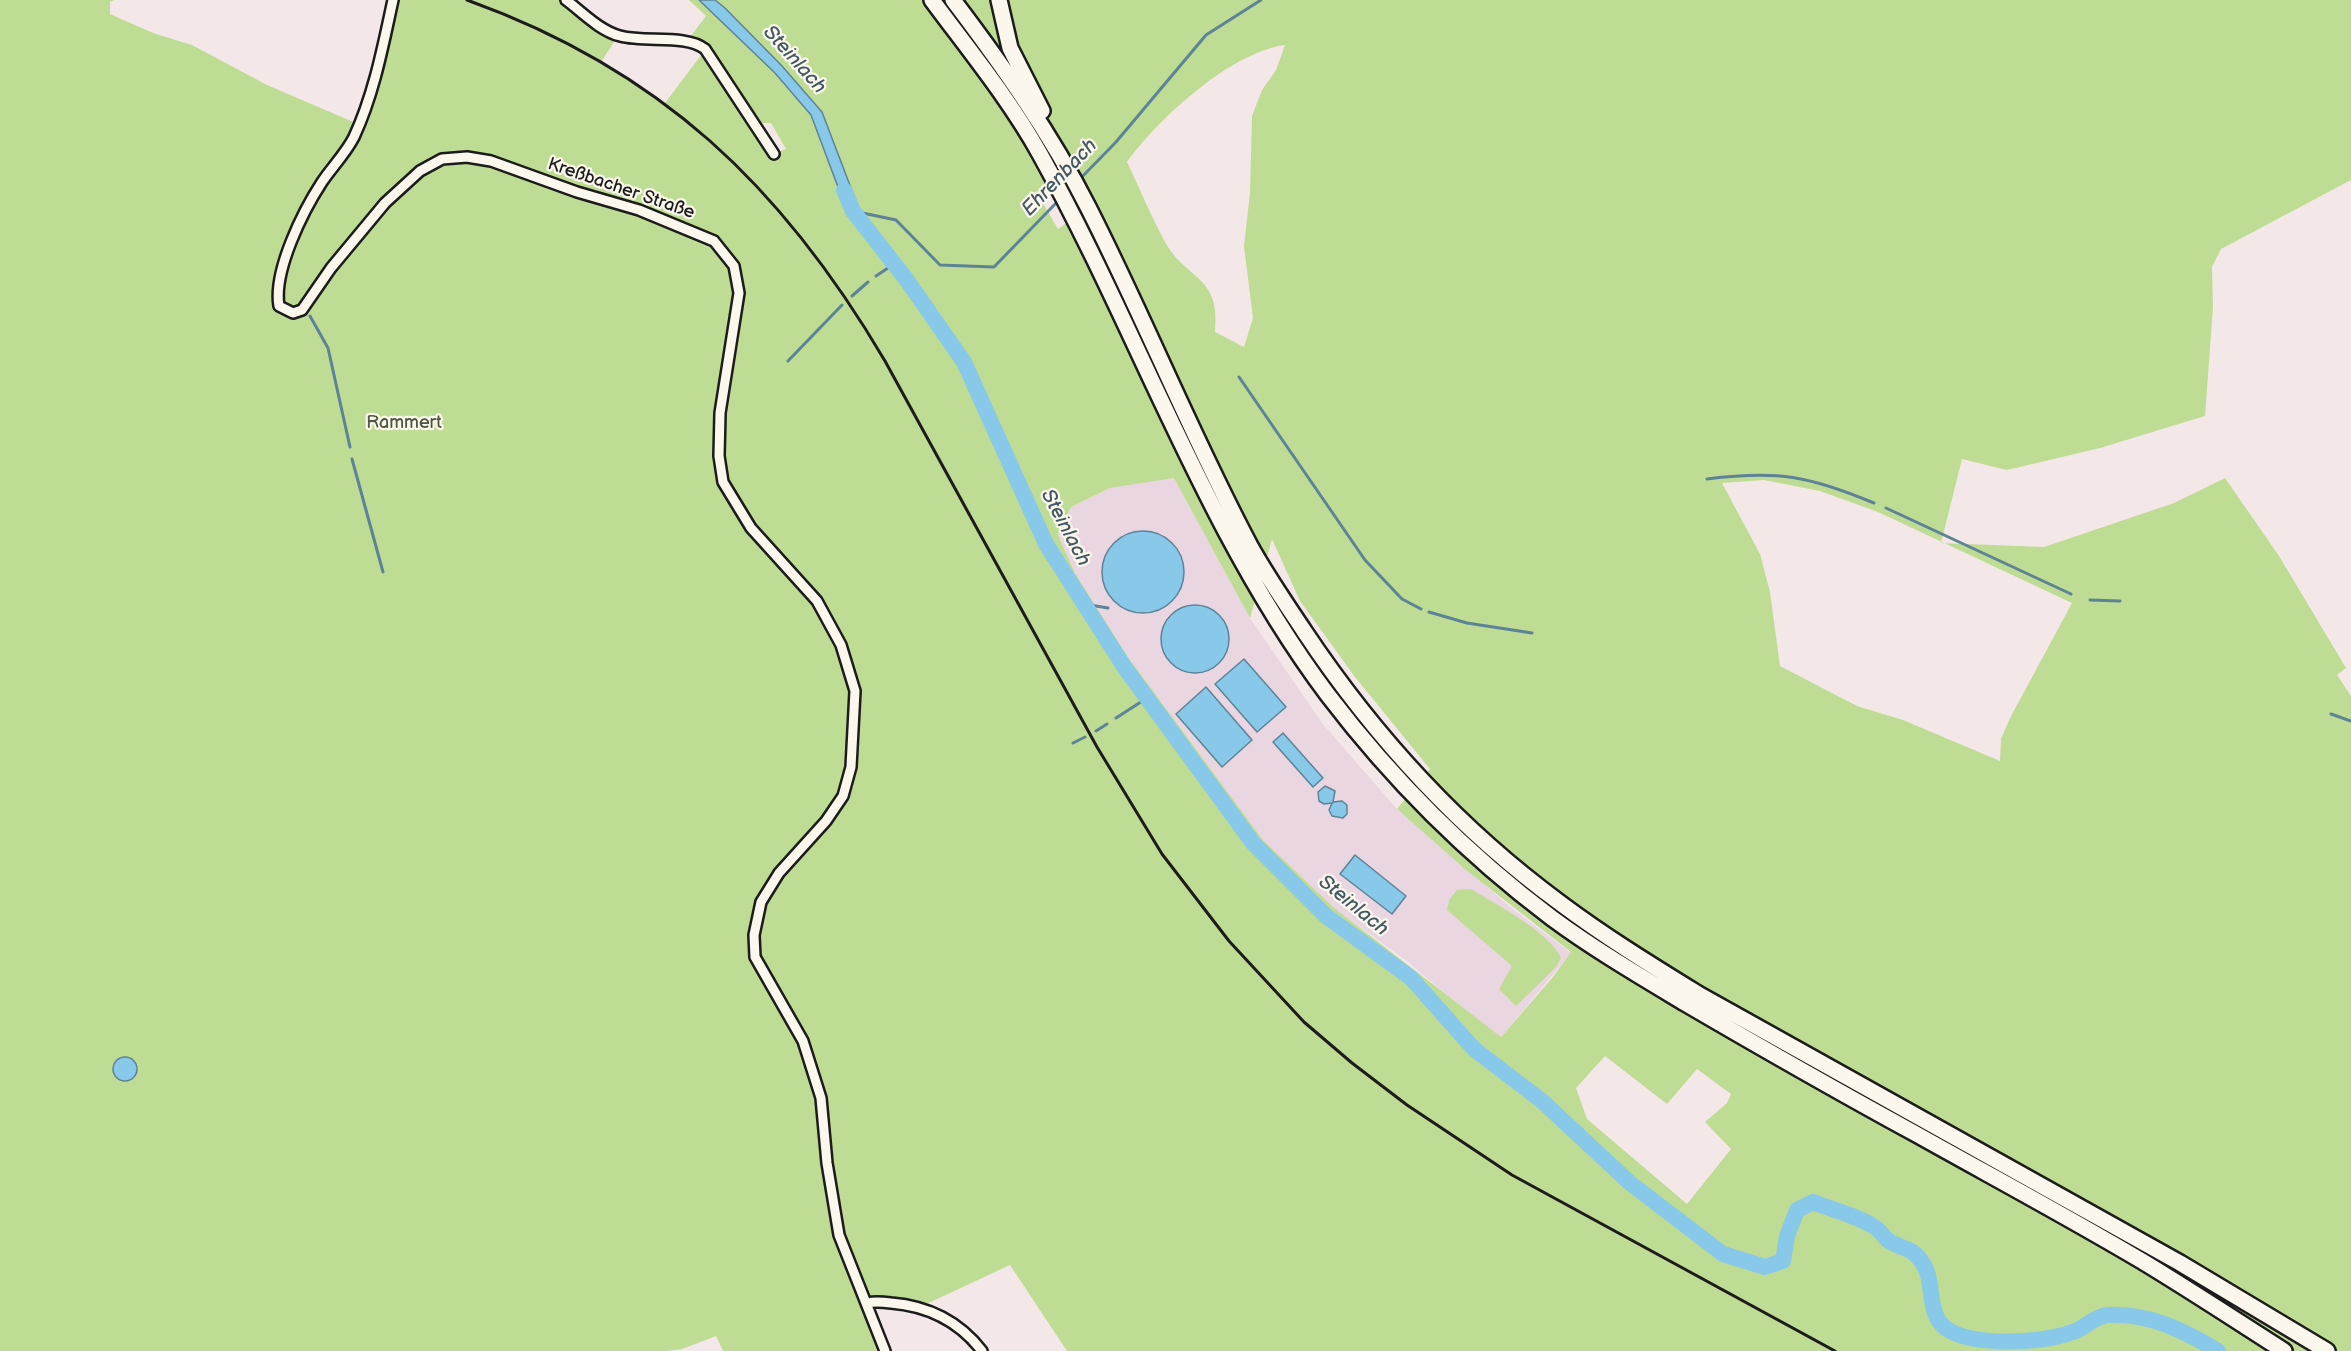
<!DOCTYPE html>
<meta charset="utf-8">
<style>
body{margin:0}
canvas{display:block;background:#f3e8e7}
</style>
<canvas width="2351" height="1351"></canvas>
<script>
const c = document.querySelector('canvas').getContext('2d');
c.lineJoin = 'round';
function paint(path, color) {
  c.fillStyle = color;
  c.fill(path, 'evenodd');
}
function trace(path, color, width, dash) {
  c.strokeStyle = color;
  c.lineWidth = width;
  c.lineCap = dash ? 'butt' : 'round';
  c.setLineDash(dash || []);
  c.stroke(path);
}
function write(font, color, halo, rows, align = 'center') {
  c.font = font + ' "Balsamiq Sans",sans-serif';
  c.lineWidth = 4.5;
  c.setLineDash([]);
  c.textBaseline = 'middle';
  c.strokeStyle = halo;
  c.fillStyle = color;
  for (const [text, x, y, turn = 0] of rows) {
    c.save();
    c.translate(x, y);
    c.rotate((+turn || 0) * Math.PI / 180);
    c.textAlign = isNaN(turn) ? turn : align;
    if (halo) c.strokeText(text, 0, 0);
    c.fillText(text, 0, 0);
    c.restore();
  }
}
const built = new Path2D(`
 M 1174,477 L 1250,618 L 1322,723 L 1397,809 L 1514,910 L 1571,953 L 1501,1037 L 1472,1017 L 1407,961 L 1332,907 L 1263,840 L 1128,657 L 1075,573 L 1058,535 L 1071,507 L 1110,488 Z`);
const green = new Path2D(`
 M 0,0 L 114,0 L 110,2 L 110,14 L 153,33 L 192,45 L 267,85 L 358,124 L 393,2 L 386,0 L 566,0 L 618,36 L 601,62 L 665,103 L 705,50 L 687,41 L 706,16 L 689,0 L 2351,0 L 2351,180 L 2221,249 L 2212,267 L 2213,307 L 2205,416 L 2100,448 L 2007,470 L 1962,459 L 1941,543 L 2044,547 L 2174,503 L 2225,478 L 2279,556 L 2346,668 L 2337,675 L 2351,696 L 2351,1351 L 1067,1351 L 1010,1265 L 920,1307 L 868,1303 L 845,1261 L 879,1351 L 723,1351 L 716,1336 L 682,1349 L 667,1351 L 0,1351 ZM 1285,45 L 1276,70 L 1262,90 L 1252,116 L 1250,193 L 1244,246 L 1253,318 L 1244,347 L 1215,332 C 1221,275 1187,281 1165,242 C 1151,216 1140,189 1127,162 C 1159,118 1231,52 1285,45 ZM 755,123 L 771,123 L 786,149 L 774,154 ZM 1073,170 L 1088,207 L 1058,229 L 1040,198 ZM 1174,478 L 1250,618 L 1272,539 L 1300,601 L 1355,677 L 1430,769 L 1397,809 L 1466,870 L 1571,952 L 1553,977 L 1501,1037 L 1333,907 L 1263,840 L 1128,657 L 1075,573 L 1058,535 L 1071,507 L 1110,488 ZM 1764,480 L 1820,491 L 1878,512 L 2072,603 L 2010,718 L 2001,739 L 2000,761 L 1903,720 L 1857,706 L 1780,666 L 1770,592 L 1760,554 L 1722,483 ZM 1605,1056 L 1667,1104 L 1697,1069 L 1731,1094 L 1727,1103 L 1705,1122 L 1731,1149 L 1687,1204 L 1587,1119 L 1576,1088 Z
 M 1471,889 C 1494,903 1551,933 1561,958 L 1556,967 L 1516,1006 L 1499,989 L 1512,966 L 1447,910 L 1449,900 L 1457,890 Z`);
const water = new Path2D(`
 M 699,0 L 715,0 L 725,8 L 782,66 L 822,112 L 859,209 L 847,211 L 811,115 L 775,73 Z
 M1102 572a41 41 0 1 1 82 0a41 41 0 1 1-82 0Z
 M1161 639a34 34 0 1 1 68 0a34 34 0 1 1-68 0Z
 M 1244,659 L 1286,707 L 1257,732 L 1215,684 Z
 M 1206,687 L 1252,740 L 1222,767 L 1176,714 Z
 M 1283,733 L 1323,778 L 1313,787 L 1273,742 Z
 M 1325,786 L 1335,791 L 1333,802 L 1342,801 L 1347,805 L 1347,814 L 1343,818 L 1332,816 L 1329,810 L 1332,803 L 1324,804 L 1319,801 L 1318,792 Z
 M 1355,855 L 1406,896 L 1392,914 L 1340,874 Z
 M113 1069a12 12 0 1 1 24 0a12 12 0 1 1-24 0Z`);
const stream = new Path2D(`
 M 1078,181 L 1116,142 L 1206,35 L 1261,0
 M 853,211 L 896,220 L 940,265 L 994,267 L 1059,200
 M 876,276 L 894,264
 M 852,296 L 868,282
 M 310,316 L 328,348 L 350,447
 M 788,361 L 842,305
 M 1239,377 L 1365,560 L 1402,599 L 1421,609
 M 352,459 L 383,572
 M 1707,479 C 1778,470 1809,476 1874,503
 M 1886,508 L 2071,594
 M 2090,600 L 2120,601
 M 1084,604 L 1108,608
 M 1429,612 L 1467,623 L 1532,633
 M 2331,714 L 2351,721
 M 1116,718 L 1147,698
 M 1096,731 L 1107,724
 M 1073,743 L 1085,737`);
const river = new Path2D(`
 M 844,190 L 853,211 L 906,279 L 964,362 L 1046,544 L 1125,668 L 1253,843 L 1326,916 L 1411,978 L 1474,1049 L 1542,1101 L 1630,1183 L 1723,1254 L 1765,1267 L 1783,1261 L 1787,1236 L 1797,1210 L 1813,1202 C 1833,1210 1859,1216 1876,1228 C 1881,1231 1884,1238 1889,1241 C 1903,1250 1911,1246 1922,1262 C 1938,1285 1922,1319 1954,1333 C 1984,1346 2045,1343 2075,1331 C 2085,1327 2096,1316 2107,1315 C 2149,1313 2183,1330 2218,1351`);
const minor = new Path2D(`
 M 393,0 C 383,46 374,94 354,137 C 346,153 332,167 322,182 C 303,211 273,271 279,306 L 293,313 L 302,310 L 331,268 L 385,203 L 420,171 L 442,159 L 467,157 L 491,161 L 577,192 L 639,210 L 714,241 L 734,266 L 739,293 L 720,413 L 719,456 L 723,482 L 751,528 L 817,601 L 841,645 L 855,691 L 851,767 L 843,796 L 826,821 L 779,873 L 761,902 L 754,935 L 755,957 L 803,1041 L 821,1098 L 827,1163 L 839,1235 L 885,1351
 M 566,0 C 582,12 600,31 620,36 C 646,43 685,34 705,49 L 774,154
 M 868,1303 C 875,1301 883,1302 891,1303 C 928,1306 959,1321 982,1351`);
const trunk = new Path2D(`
 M 932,0 C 969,50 1010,100 1040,154 C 1139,332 1205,531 1328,695 C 1392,779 1467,854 1552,918 C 1594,949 1640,976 1685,1003 C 1762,1048 1839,1092 1918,1135 C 1993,1177 2068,1217 2142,1261 C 2190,1290 2237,1321 2284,1351
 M 953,0 C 1003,66 1051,134 1088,207 C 1145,319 1191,435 1250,546 C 1266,575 1286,604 1304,631 C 1374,736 1458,828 1560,903 C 1604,936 1651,965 1698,994 L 2180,1263 L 2327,1351
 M 999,0 L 1010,48 L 1042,111`);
const rail = new Path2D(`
 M 467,0 C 660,69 782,186 885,361 L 1097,747 L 1162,854 L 1229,941 L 1304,1022 L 1352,1063 L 1407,1105 L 1512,1175 L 1835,1351`);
const streetNames = [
 ["Kreßbacher Straße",621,189,19]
];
const parkNames = [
 ["Rammert",404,423]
];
const waterNames = [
 ["Steinlach",794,60,48],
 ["Ehrenbach",1060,178,-46],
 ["Steinlach",1065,528,62],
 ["Steinlach",1353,906,39]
];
paint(built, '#ead6e1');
paint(green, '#bfdc94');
paint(water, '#88c8e9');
trace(water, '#5d8397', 1.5);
trace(stream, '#5d8397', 3);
trace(river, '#88c8e9', 16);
trace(minor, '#1c1c1c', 14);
trace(trunk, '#1c1c1c', 20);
trace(minor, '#fbf7ec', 9);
trace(trunk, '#fbf7ec', 15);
trace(rail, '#1c1c1c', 3);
write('18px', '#1c1c1c', '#fbf7ec', streetNames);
write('18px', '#4d5640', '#fbf7ec', parkNames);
write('italic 20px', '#425864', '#fbf7ec', waterNames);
</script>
